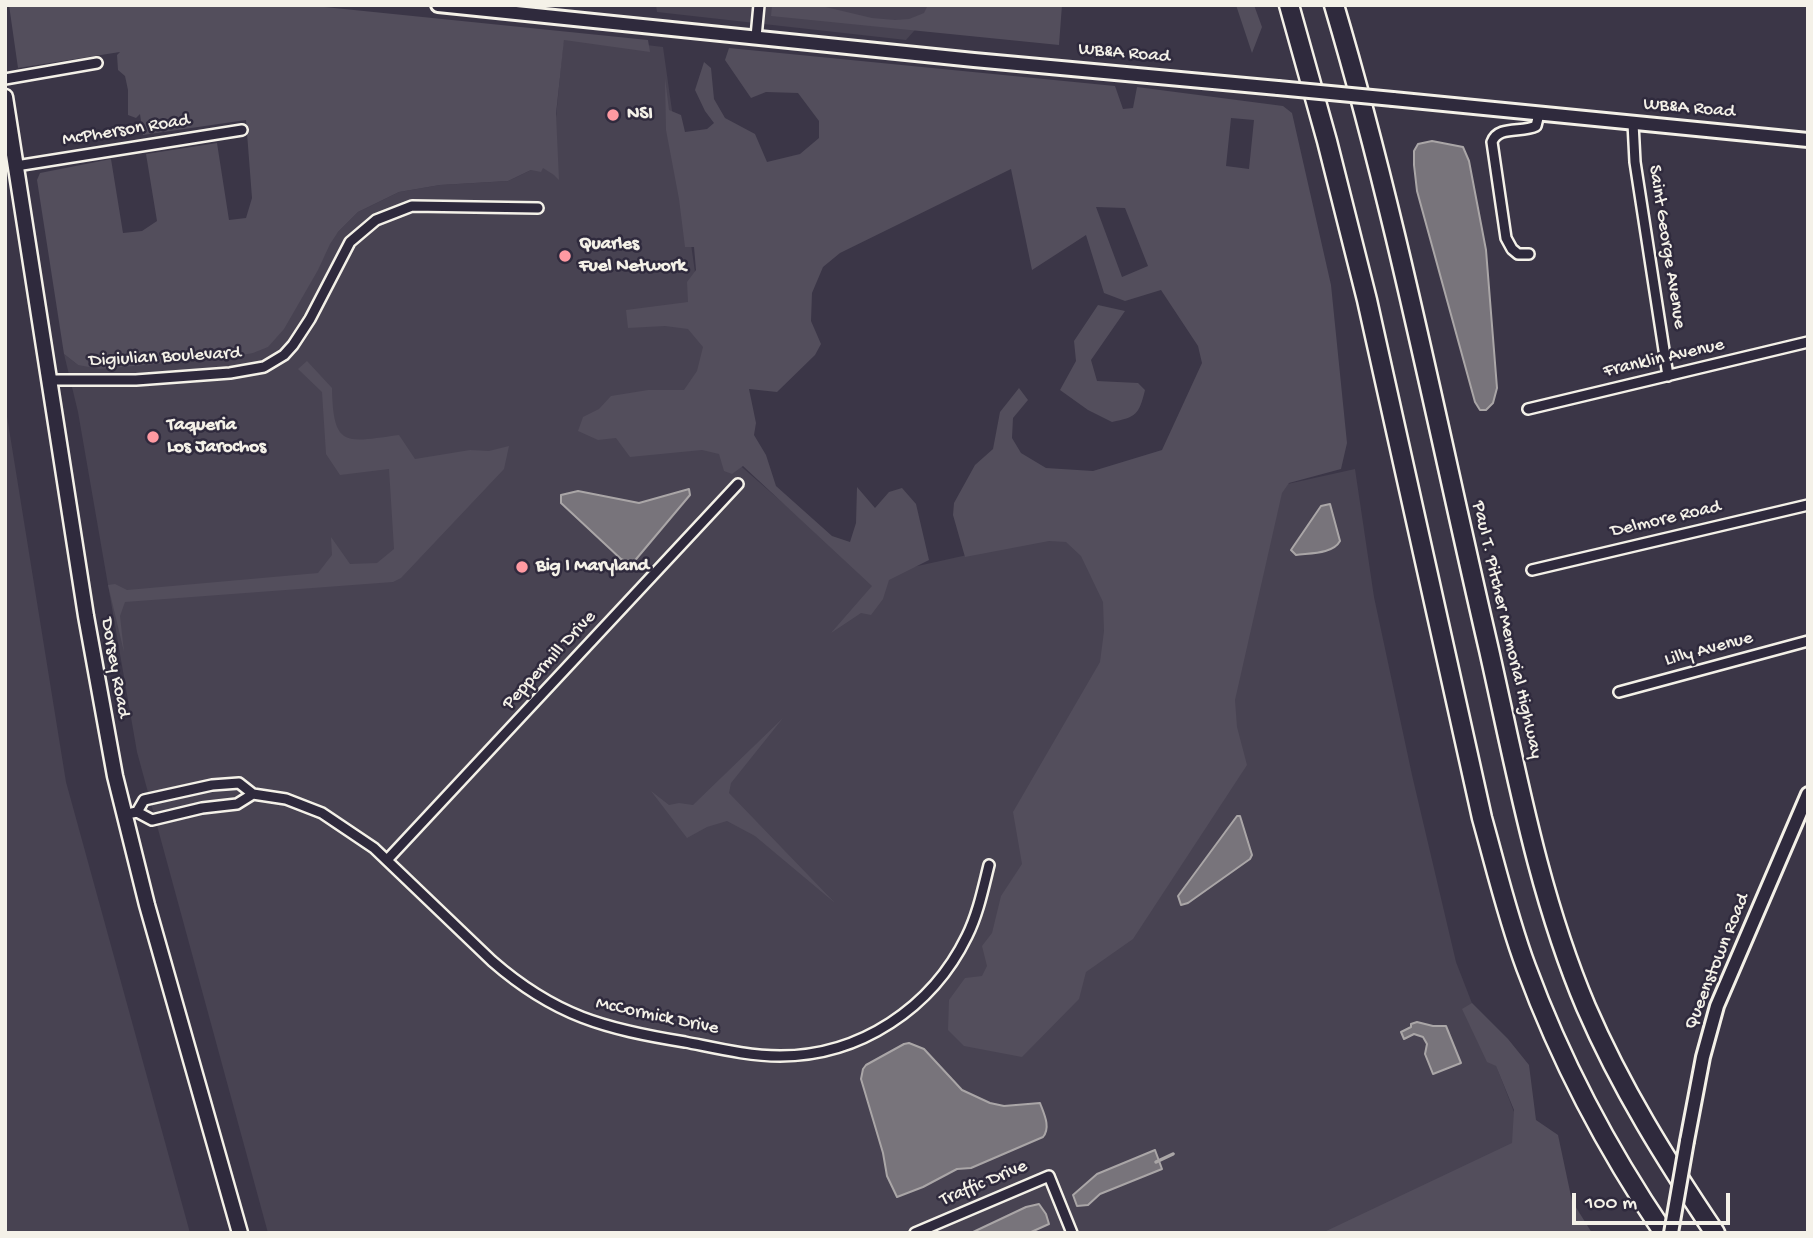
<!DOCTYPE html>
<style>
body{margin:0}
#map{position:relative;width:1813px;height:1238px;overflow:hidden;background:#3b3647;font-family:"Gochi Hand",sans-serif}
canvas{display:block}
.frame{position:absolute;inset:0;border:7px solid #f4f1e8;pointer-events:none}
.scale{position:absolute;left:1572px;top:1193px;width:158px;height:32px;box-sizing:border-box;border:4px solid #f4f1e8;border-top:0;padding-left:9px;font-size:21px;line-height:24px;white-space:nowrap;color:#f4f1e8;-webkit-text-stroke:5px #2f2a3d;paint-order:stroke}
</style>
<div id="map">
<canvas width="1813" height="1238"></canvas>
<div class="frame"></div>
<div class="scale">100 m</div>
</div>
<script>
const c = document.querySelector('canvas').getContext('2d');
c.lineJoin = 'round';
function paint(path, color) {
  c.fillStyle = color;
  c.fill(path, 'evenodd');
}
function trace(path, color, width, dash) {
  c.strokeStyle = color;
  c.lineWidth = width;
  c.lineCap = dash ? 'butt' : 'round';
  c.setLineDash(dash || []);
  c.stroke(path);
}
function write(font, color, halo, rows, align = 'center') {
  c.font = font + ' "Gochi Hand",sans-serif';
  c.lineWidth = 5;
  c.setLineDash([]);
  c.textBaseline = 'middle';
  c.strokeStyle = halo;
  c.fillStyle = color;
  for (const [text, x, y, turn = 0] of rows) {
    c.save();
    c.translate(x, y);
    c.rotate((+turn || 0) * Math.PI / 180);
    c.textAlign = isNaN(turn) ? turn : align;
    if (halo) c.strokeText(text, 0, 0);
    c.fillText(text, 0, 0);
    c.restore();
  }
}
const built = new Path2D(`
 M 656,5 L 937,5 L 906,40 L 657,12 Z
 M 564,35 L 663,47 L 720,448 L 868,577 L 1355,469 L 1374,597 L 1412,775 L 1456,962 L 1516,1117 L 1581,1233 L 268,1233 L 137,752 L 78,412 L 64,354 L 78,365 L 334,236 L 358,212 L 399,192 L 440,185 L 508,181 L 531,170 L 555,127 Z
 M 5,404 L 66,782 L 190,1233 L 5,1233 Z`);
const green = new Path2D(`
 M 9,5 L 305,5 L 648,40 L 650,52 L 564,40 L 556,114 L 559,180 L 554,175 L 543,168 L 541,172 L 531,170 L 508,181 L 440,185 L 399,192 L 358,212 L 338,232 L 330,244 L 318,270 L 284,329 L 268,347 L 253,353 L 225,358 L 100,369 L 78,365 L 64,354 L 37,180 L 40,173 L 111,159 L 123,233 L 142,231 L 157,221 L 146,154 L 217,143 L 229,220 L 246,218 L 252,198 L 246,120 L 143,135 L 140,114 L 136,118 L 128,115 L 128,90 L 125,76 L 118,70 L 117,55 L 120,52 L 18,68 Z
 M 772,5 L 817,5 L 872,18 L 895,20 L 909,19 L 924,13 L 928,5 L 1062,5 L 1059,45 L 771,16 Z
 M 1236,5 L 1254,5 L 1262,27 L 1252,53 Z
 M 729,48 L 1115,86 L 1123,109 L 1133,108 L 1137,87 L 1283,106 L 1292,113 L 1331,285 L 1347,443 L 1341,469 L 1289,483 L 1282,493 L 1235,700 L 1237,727 L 1247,765 L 1133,939 L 1086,972 L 1079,999 L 1022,1057 L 964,1046 L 948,1030 L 949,1000 L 965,978 L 982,976 L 987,966 L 982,946 L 992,933 L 1001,896 L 1022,864 L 1013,812 L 1100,662 L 1104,631 L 1103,602 L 1081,556 L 1066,542 L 1049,541 L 965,557 L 953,515 L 954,503 L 975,465 L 993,449 L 1000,412 L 1019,388 L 1028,400 L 1013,418 L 1012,438 L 1021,453 L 1046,468 L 1093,471 L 1162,450 L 1202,363 L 1198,346 L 1161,290 L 1125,301 L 1104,293 L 1086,235 L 1032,270 L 1011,169 L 840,253 L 823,267 L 812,293 L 811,321 L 821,344 L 815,355 L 777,392 L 749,389 L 756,423 L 754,435 L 766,455 L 776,486 L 832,536 L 850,542 L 856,523 L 857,487 L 875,508 L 889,492 L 902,488 L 916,504 L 929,560 L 889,580 L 883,599 L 871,615 L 861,613 L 831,633 L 872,586 L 743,466 L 732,474 L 724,471 L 719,454 L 702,450 L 630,457 L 616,438 L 598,440 L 578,431 L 583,417 L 599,409 L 611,396 L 648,390 L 684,390 L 697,371 L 703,347 L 688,329 L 665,326 L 628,328 L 626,310 L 688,302 L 687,282 L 696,270 L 694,247 L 685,247 L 679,199 L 666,130 L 665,78 L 669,110 L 681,115 L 685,132 L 707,129 L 714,123 L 705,111 L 695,90 L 704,62 L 711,68 L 714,99 L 725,118 L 755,134 L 767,162 L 800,154 L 819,138 L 819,121 L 798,93 L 766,92 L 751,98 L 725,60 ZM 1231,118 L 1254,120 L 1249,169 L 1226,166 ZM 1096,207 L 1125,208 L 1148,266 L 1122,277 Z
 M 1098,305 L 1125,311 L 1091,360 L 1097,381 L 1138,383 L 1145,390 C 1139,415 1136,417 1112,422 L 1088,410 L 1060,390 L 1076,361 L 1074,341 Z
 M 307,361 L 332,388 C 333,449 346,442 399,435 L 415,459 L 470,450 L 489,451 L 509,446 L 504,469 L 401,578 L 393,582 L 125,602 L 120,616 L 124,652 L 108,585 L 115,584 L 127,590 L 318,573 L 332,555 L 331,537 L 350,564 L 377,563 L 394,549 L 389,469 L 340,475 L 326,454 L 322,392 L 298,369 Z
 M 783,718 L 731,783 L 729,793 L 835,903 L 755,836 L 727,821 L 707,827 L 687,838 L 651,791 L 669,805 L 679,803 L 693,805 Z
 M 1472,1003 L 1508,1039 L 1529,1065 L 1536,1120 L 1558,1135 L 1572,1201 L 1592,1233 L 1322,1233 L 1512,1143 L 1514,1110 L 1496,1066 L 1487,1062 L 1462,1009 Z`);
const water = new Path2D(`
 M 1432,141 L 1463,147 L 1469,161 L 1486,250 L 1497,388 L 1493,403 L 1486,410 L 1480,410 L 1475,402 L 1417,191 L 1414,165 L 1414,151 L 1418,144 Z
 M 689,489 L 690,495 L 632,564 L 621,559 L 561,503 L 561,495 L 578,491 L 639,503 Z
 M 1330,504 L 1340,541 C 1333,554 1310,553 1296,555 L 1291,550 L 1293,547 L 1321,506 Z
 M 1237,816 L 1240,816 L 1252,855 L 1250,859 L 1188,903 L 1181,905 L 1178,896 Z
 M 1417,1022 L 1433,1026 L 1446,1026 L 1461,1063 L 1433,1074 L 1425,1054 L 1427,1044 L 1423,1037 L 1414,1034 L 1404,1039 L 1401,1032 L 1411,1027 L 1411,1024 Z
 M 909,1043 L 924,1049 L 962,1090 L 990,1103 L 1004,1106 L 1040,1103 C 1044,1114 1051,1127 1043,1137 L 971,1168 L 957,1169 L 923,1187 L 897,1197 L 887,1176 L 883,1153 L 861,1079 L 863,1069 L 866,1065 L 904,1044 Z
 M 1155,1150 L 1162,1169 L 1100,1194 L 1088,1205 L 1077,1206 L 1073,1195 L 1097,1174 Z
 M 1039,1204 L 1046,1214 L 1049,1224 L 1029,1233 L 971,1233 L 1026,1207 Z`);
const stream = new Path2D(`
 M 1156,1162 L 1173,1154`);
const minor = new Path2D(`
 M 756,37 L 759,5
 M 5,79 L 97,63
 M 1633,123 L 1635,162 L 1668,376
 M 16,166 L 242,130
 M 1529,254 L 1518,254 L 1512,249 L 1506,238 L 1492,142 C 1498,125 1522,133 1536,126 L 1539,114
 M 49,380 L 136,380 L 230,373 L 264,367 L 284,355 L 293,345 L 310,319 L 350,242 L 376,220 L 412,206 L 538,208
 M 1528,409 L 1808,342
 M 1532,570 L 1808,505
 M 1619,692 L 1808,641
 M 137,812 L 144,800 L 212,785 L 239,783 L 253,794 L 286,799 L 322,813 L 374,848 L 492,961 C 555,1016 605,1029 685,1042 C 716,1048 748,1056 780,1056 C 860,1056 932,1008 967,936 C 978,914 983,889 989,865
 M 132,813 L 137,812 L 152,820 L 202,808 L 237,804 L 253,794
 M 387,860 L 738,484
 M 915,1233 L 1049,1176 L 1072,1233`);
const tertiary = new Path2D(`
 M 438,5 L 974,60 L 1278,88
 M 1393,99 L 1808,140
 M 1687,1141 L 1703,1057 L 1717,1006 L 1808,794`);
const primary = new Path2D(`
 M 5,97 L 86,616 L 115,776 L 147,905 L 240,1233`);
const motorway = new Path2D(`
 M 1289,5 L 1327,141 L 1367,300 L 1482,818 C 1496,868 1508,919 1526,967 C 1561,1062 1607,1149 1664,1233
 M 1334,5 C 1397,217 1439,435 1489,650 C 1516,770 1538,894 1586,1007 C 1621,1088 1666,1160 1715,1233`);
const tertiaryBridge = new Path2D(`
 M 1278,88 L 1393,99
 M 1671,1233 L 1687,1141`);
const markers = [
 [613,115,7,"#ff9aa2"],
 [565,256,7,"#ff9aa2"],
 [153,437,7,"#ff9aa2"],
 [522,567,7,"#ff9aa2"]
];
const streetNames = [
 ["WB&A Road",1124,54,5],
 ["WB&A Road",1689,109,5],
 ["McPherson Road",126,131,-9],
 ["Saint George Avenue",1666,247,81],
 ["Digiulian Boulevard",165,358,-3],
 ["Franklin Avenue",1664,359,-13],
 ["Delmore Road",1666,520,-13],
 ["Paul T. Pitcher Memorial Highway",1506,630,77],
 ["Lilly Avenue",1709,650,-15],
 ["Peppermill Drive",550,661,-47],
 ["Dorsey Road",114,668,80],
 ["Queenstown Road",1718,962,-68],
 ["McCormick Drive",657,1017,12],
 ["Traffic Drive",984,1184,-23]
];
const poiNames = [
 ["NSI",627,115],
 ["Quarles",579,245],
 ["Fuel Network",579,267],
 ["Taqueria",167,426],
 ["Los Jarochos",167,448],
 ["Big I Maryland",536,567]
];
paint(built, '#484352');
paint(green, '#534e5c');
paint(water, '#78747b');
trace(water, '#aaa6a7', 2);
trace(stream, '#aaa6a7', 3.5);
trace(minor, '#f4f1e8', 14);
trace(tertiary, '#f4f1e8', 18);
trace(primary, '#f4f1e8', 19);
trace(motorway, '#f4f1e8', 23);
trace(minor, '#2f2a3d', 9);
trace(tertiary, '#2f2a3d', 12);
trace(primary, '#2f2a3d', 14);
trace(motorway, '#2f2a3d', 18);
trace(tertiaryBridge, '#f4f1e8', 18, []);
trace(tertiaryBridge, '#2f2a3d', 12);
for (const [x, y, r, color] of markers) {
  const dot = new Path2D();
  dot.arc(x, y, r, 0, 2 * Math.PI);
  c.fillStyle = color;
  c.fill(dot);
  trace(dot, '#2f2a3d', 2.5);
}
write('19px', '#f4f1e8', '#2f2a3d', streetNames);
write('bold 19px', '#f4f1e8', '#2f2a3d', poiNames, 'left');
</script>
